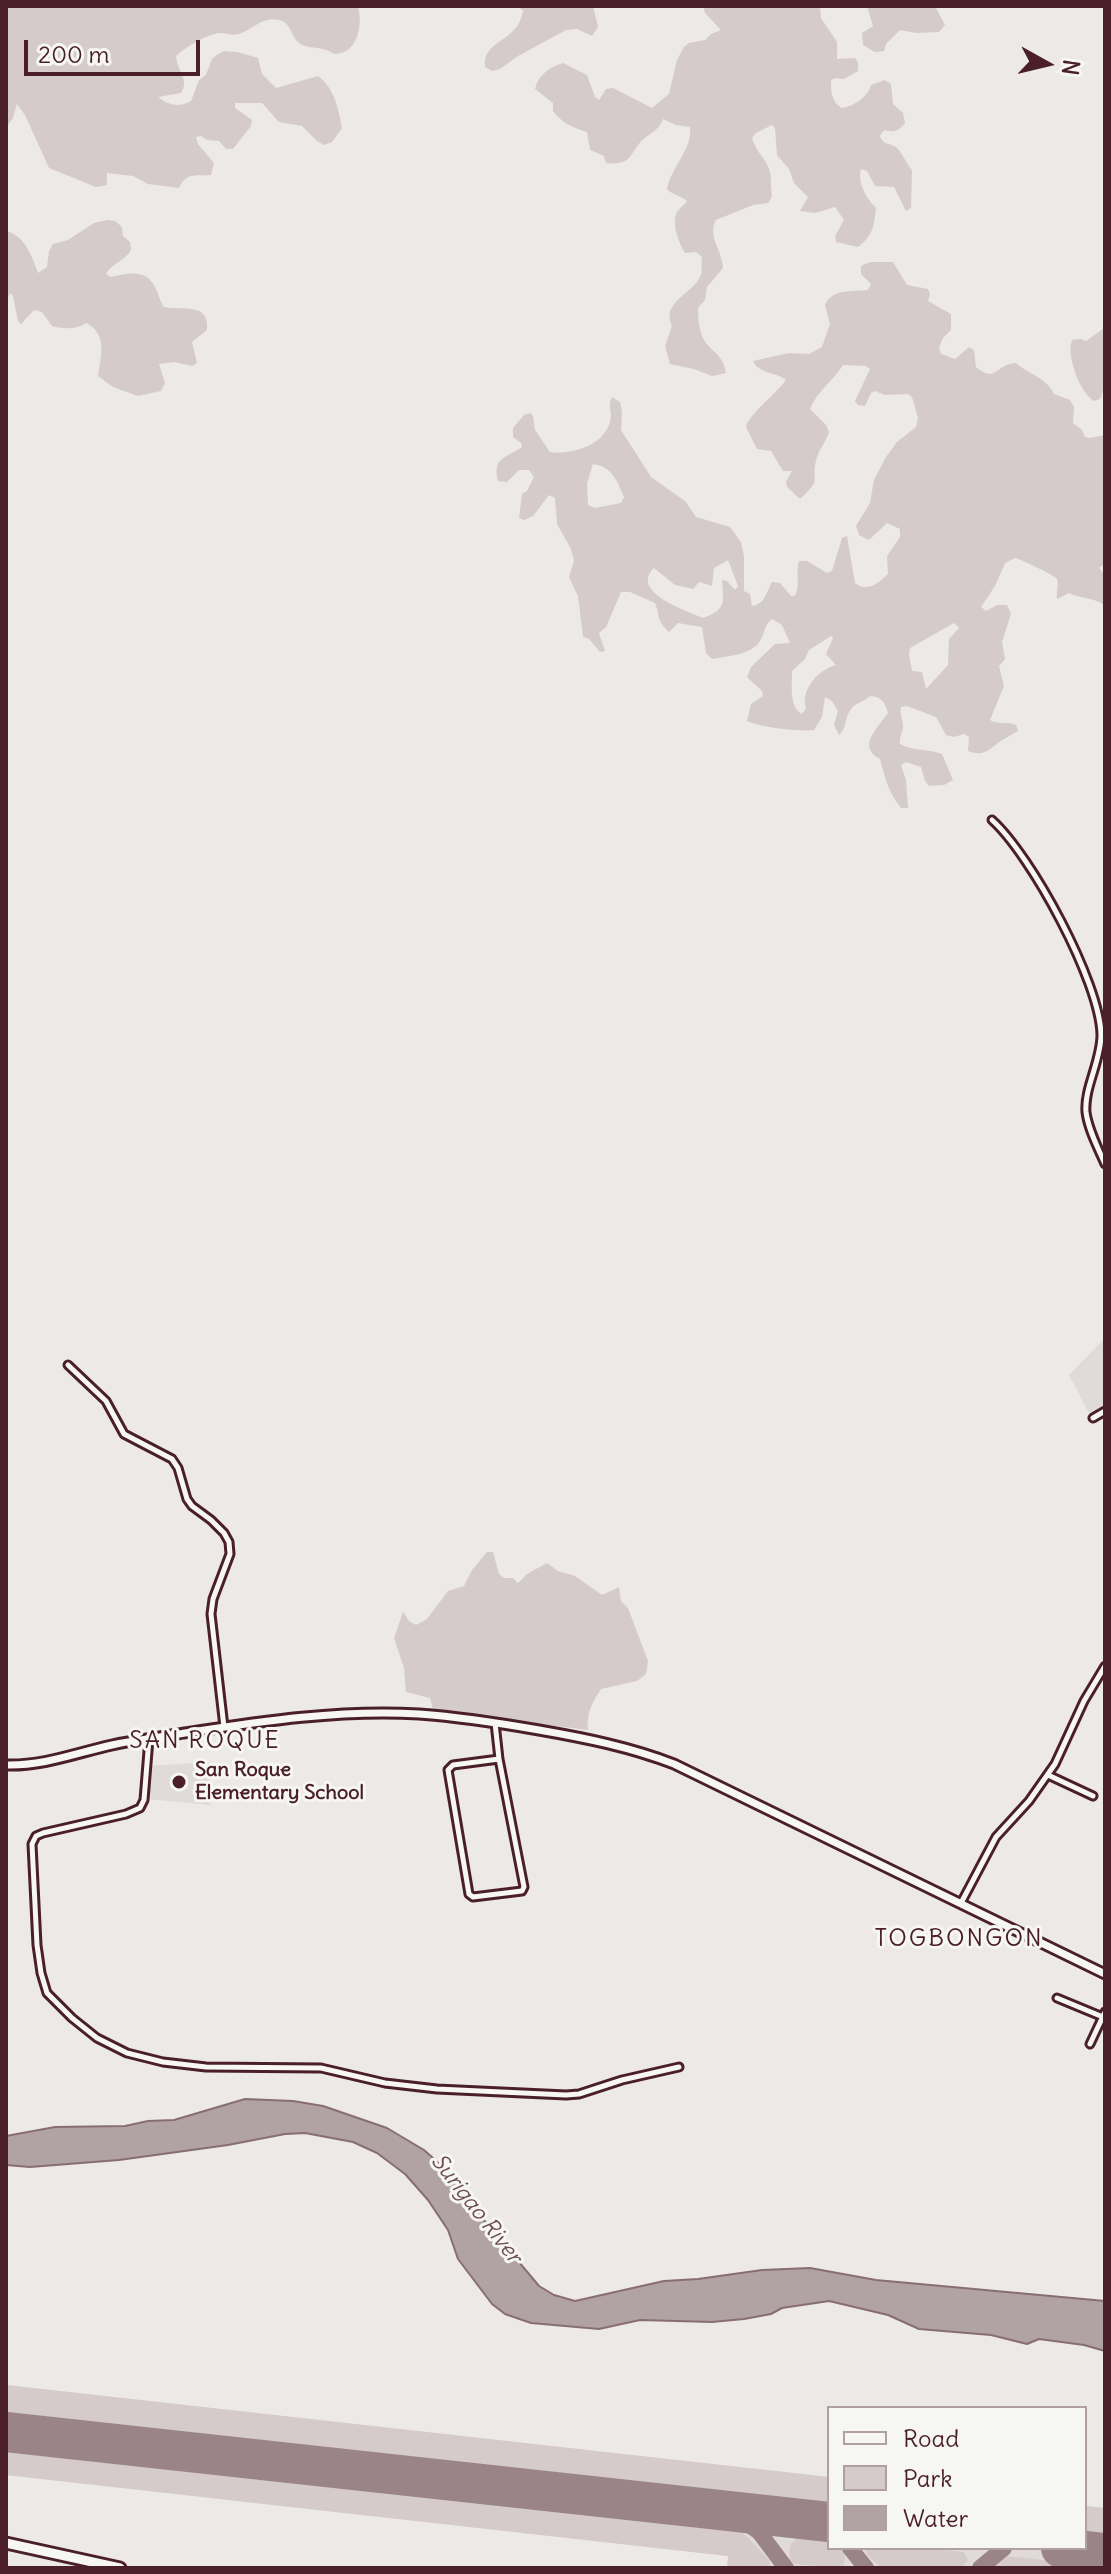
<!DOCTYPE html>
<style>
body{margin:0}
#map{position:relative;width:1111px;height:2574px;overflow:hidden;background:#ece9e6;font-family:Delius,sans-serif}
canvas{display:block}
.frame{position:absolute;inset:0;border:8px solid #4a1f2b;pointer-events:none}
.legend{position:absolute;left:827px;top:2406px;width:260px;height:144px;box-sizing:border-box;background:#f6f6f2;border:2px solid #b1a0a2;margin:0;padding:10px 14px;list-style:none;font-size:24px;color:#4a1f2b}
.legend li{display:flex;align-items:center;gap:16px;height:40px}
.legend b{width:40px;border:2px solid #b1a0a2}
.north{position:absolute;left:1007px;top:24px;width:80px;height:80px;-webkit-text-stroke:6px #f6f6f2;paint-order:stroke;rotate:98deg;font-size:22px;font-weight:700;line-height:32px;text-align:center;color:#4a1f2b}
.north::after{content:'';display:block;margin:auto;width:28px;height:36px;background:#4a1f2b;clip-path:polygon(50% 0,100% 100%,50% 72%,0 100%)}
.scale{position:absolute;left:24px;top:40px;width:176px;height:36px;box-sizing:border-box;border:4px solid #4a1f2b;border-top:0;padding-left:10px;font-size:24px;line-height:28px;white-space:nowrap;color:#4a1f2b;-webkit-text-stroke:6px #f6f6f2;paint-order:stroke}
</style>
<div id="map">
<canvas width="1111" height="2574"></canvas>
<div class="frame"></div>
<ul class="legend">
<li><b style="height:10px;background:#f6f6f2"></b>Road</li>
<li><b style="height:22px;background:#d4cbca"></b>Park</li>
<li><b style="height:22px;background:#b1a2a3"></b>Water</li>
</ul>
<div class="north">N</div>
<div class="scale">200 m</div>
</div>
<script>
const c = document.querySelector('canvas').getContext('2d');
c.lineJoin = 'round';
function paint(path, color) {
  c.fillStyle = color;
  c.fill(path, 'evenodd');
}
function trace(path, color, width, dash) {
  c.strokeStyle = color;
  c.lineWidth = width;
  c.lineCap = dash ? 'butt' : 'round';
  c.setLineDash(dash || []);
  c.stroke(path);
}
function write(font, color, halo, rows, align = 'center') {
  c.font = font + ' Delius,sans-serif';
  c.lineWidth = 6;
  c.setLineDash([]);
  c.textBaseline = 'middle';
  c.strokeStyle = halo;
  c.fillStyle = color;
  for (const [text, x, y, turn = 0] of rows) {
    c.save();
    c.translate(x, y);
    c.rotate((+turn || 0) * Math.PI / 180);
    c.textAlign = isNaN(turn) ? turn : align;
    if (halo) c.strokeText(text, 0, 0);
    c.fillText(text, 0, 0);
    c.restore();
  }
}
const built = new Path2D(`
 M 1105,1338 L 1105,1411 L 1092,1419 L 1069,1375 Z
 M 209,1762 L 211,1805 L 147,1799 L 148,1766 Z
 M 6,2385 L 829,2477 L 829,2548 L 1085,2548 L 1085,2506 L 1105,2508 L 1105,2568 L 727,2568 L 728,2556 L 6,2475 Z`);
const green = new Path2D(`
 M 6,6 L 358,6 C 363,25 358,54 334,54 C 322,45 308,50 299,43 C 291,37 291,22 279,20 C 263,16 252,30 239,34 C 233,36 226,33 220,33 C 207,34 186,47 176,56 C 177,71 190,79 181,93 L 158,97 C 168,105 179,108 191,101 L 199,80 L 206,75 L 212,59 L 218,54 L 224,51 L 237,52 L 258,58 L 262,74 L 276,88 L 318,76 C 335,89 338,108 342,128 L 332,142 L 324,145 L 317,141 L 302,126 L 279,122 L 262,103 L 235,103 L 235,108 L 252,120 L 251,126 L 233,149 L 226,149 L 219,141 L 207,140 L 201,136 L 196,137 L 198,144 L 214,163 L 211,175 C 196,176 186,172 179,188 L 148,184 L 133,176 L 107,173 L 107,185 L 96,187 L 49,168 L 25,115 L 17,104 L 13,118 L 6,128 Z
 M 518,6 L 593,6 L 598,27 L 592,36 L 577,29 L 566,30 L 518,56 L 500,69 L 492,71 L 485,67 C 482,39 518,43 523,11 Z
 M 703,6 L 820,6 L 821,18 L 837,42 L 837,59 L 855,58 L 858,62 L 858,71 L 844,79 L 835,78 L 831,80 C 831,92 831,100 841,108 C 853,107 868,97 871,85 L 885,80 L 891,84 L 893,104 L 903,113 L 905,123 C 899,131 894,133 884,130 L 880,136 C 884,146 888,142 896,147 C 902,152 906,163 912,170 L 911,208 L 906,211 L 894,187 L 875,186 L 867,171 L 861,169 C 857,182 866,198 876,208 C 874,226 873,236 858,247 L 836,242 L 835,236 L 844,220 L 835,207 L 815,213 L 800,211 L 808,197 L 794,183 L 789,169 L 777,155 L 775,128 L 772,125 L 756,133 L 752,138 C 759,160 772,159 771,185 C 771,194 774,196 768,203 L 753,205 L 716,220 C 707,237 722,249 723,268 L 707,287 L 705,300 L 698,308 C 698,318 699,331 704,340 C 713,354 723,354 726,373 L 712,376 L 694,369 L 670,364 L 665,346 L 672,326 C 661,302 691,295 700,277 C 703,270 701,264 702,257 L 696,252 L 685,253 C 679,243 671,223 677,212 C 680,208 684,205 687,201 C 680,195 672,195 667,189 C 671,167 693,149 690,127 L 676,125 L 663,119 C 659,129 654,131 646,137 C 629,150 635,166 606,163 L 604,156 L 590,150 L 587,132 C 572,127 563,124 553,111 L 553,103 L 535,89 C 538,75 550,67 563,63 L 587,75 L 595,97 L 599,100 L 606,89 L 613,88 L 652,108 L 669,94 L 677,60 L 684,47 L 689,43 L 705,40 L 711,34 L 721,30 L 705,13 Z
 M 867,6 L 935,6 L 945,25 L 939,32 L 916,33 L 900,30 L 886,44 L 884,51 L 875,52 L 863,45 L 862,33 L 873,26 Z
 M 107,220 L 115,221 L 122,227 L 123,236 L 130,242 L 131,250 C 125,261 112,263 106,274 L 110,277 C 128,274 146,267 156,289 C 159,296 160,301 164,307 C 181,311 210,301 207,330 L 192,342 L 197,363 L 192,366 L 174,362 L 159,364 L 165,383 L 161,391 L 138,396 L 113,387 L 98,376 C 101,355 108,334 86,323 C 76,330 64,329 52,326 L 42,312 L 34,310 L 21,324 L 18,321 L 13,296 L 10,293 L 6,301 L 6,231 C 25,236 32,256 38,273 L 47,267 L 49,251 L 53,244 L 68,240 L 94,223 Z
 M 870,262 L 893,262 L 907,285 L 928,289 L 930,294 L 928,301 L 951,314 L 951,330 L 943,338 L 939,347 L 941,354 L 955,359 L 969,347 L 974,350 L 976,367 C 997,384 995,364 1016,363 C 1028,374 1046,377 1054,394 L 1070,400 L 1074,407 L 1073,423 L 1082,430 L 1085,437 L 1089,438 L 1105,435 L 1105,563 L 1099,568 L 1105,575 L 1105,606 C 1095,597 1081,599 1069,593 L 1057,599 C 1056,594 1059,584 1057,579 C 1056,576 1020,559 1015,558 L 1005,563 L 995,586 L 981,607 L 986,611 L 997,605 L 1007,605 L 1011,614 L 1002,642 L 1005,659 L 999,666 L 1004,686 L 990,720 C 997,725 1007,721 1016,725 L 1018,731 C 1012,735 1005,738 999,742 C 989,750 983,757 968,751 L 969,737 L 964,734 L 954,737 L 946,735 L 936,717 L 907,706 L 901,707 C 899,715 904,721 903,728 C 902,735 899,737 900,744 C 911,751 929,749 942,754 L 953,780 L 944,785 L 929,786 L 925,781 L 921,767 L 906,762 L 901,765 L 906,780 L 908,808 L 901,808 C 888,792 885,777 880,759 C 856,746 878,728 888,713 C 885,702 882,697 870,696 C 865,701 856,703 852,708 C 844,716 848,727 839,735 L 834,725 L 838,711 L 832,701 L 825,697 L 822,717 L 814,730 C 800,732 759,727 747,721 L 751,704 L 763,696 L 762,691 L 747,677 L 751,667 L 775,644 L 790,643 L 782,625 L 772,619 C 764,625 765,633 760,641 C 752,655 726,656 712,659 L 706,653 L 702,627 L 678,623 L 669,632 C 655,619 661,617 655,603 L 630,592 L 621,592 L 606,627 L 599,633 L 605,651 L 600,652 L 589,639 L 583,637 L 578,596 L 569,577 L 574,561 L 571,549 L 557,524 L 555,498 L 549,495 L 533,516 L 524,520 L 519,518 L 522,494 L 527,491 L 534,477 L 529,470 L 519,470 L 507,482 L 498,481 C 492,457 506,458 522,447 L 521,443 L 513,437 L 513,428 L 524,415 L 530,413 L 533,416 L 535,430 L 550,452 C 571,455 603,446 610,422 C 613,412 607,406 612,397 L 620,402 L 622,412 L 621,430 L 651,477 L 685,501 L 696,517 L 730,527 L 741,542 L 744,556 L 744,591 L 750,594 L 752,606 C 765,604 766,593 772,582 L 780,583 L 791,596 L 795,596 C 801,584 795,573 799,561 L 807,561 L 827,573 L 832,571 L 842,538 L 847,536 L 855,583 C 868,593 878,583 888,574 L 887,556 L 900,537 L 900,529 L 887,523 L 869,540 L 859,535 L 856,526 L 870,503 L 874,480 L 886,457 L 897,442 L 916,427 L 918,418 L 912,397 L 908,394 L 885,395 L 875,391 L 871,393 L 865,406 L 858,405 L 855,401 L 870,369 L 866,366 L 843,365 C 833,381 818,390 810,409 L 826,425 L 829,432 C 826,442 820,448 817,457 C 809,483 825,476 800,499 L 787,487 L 786,482 L 792,471 L 783,471 L 771,451 L 757,449 L 746,427 C 749,414 777,393 786,380 C 775,371 760,375 753,361 L 789,353 L 809,354 L 822,347 L 830,324 L 825,305 C 833,288 851,292 868,290 L 871,284 L 861,274 L 861,266 ZM 593,464 C 613,467 617,481 624,497 L 621,503 L 595,508 L 588,505 L 587,483 ZM 728,560 L 738,586 L 735,590 L 727,581 L 722,580 C 723,601 728,609 703,618 C 687,611 629,592 654,568 L 675,585 L 693,589 L 699,582 L 712,586 L 714,568 ZM 954,623 L 959,628 L 949,639 L 948,665 L 926,689 L 922,672 L 912,671 L 909,655 L 910,648 ZM 831,636 L 833,638 L 826,654 L 836,665 C 819,669 800,690 806,708 L 802,714 C 789,707 792,686 792,671 L 805,659 L 809,650 Z
 M 1105,309 L 1105,386 L 1100,399 L 1094,401 C 1080,393 1066,356 1072,340 L 1081,339 L 1086,341 L 1103,329 Z
 M 487,1552 L 493,1552 L 499,1574 L 504,1578 L 513,1578 L 518,1583 L 527,1574 L 547,1563 L 558,1571 L 575,1576 L 602,1595 L 619,1587 L 621,1601 L 628,1608 L 648,1661 L 646,1674 L 637,1681 L 601,1689 C 592,1702 586,1715 588,1730 L 444,1712 L 433,1709 L 430,1698 L 406,1692 L 404,1668 L 394,1638 L 403,1612 L 409,1621 L 416,1625 L 427,1619 L 448,1591 L 464,1586 L 472,1570 Z
 M 6,2385 L 829,2477 L 829,2502 L 795,2498 L 794,2505 L 718,2496 L 718,2490 L 6,2412 Z
 M 6,2452 L 714,2530 L 716,2524 L 726,2525 L 726,2530 L 742,2532 L 770,2561 L 769,2568 L 727,2568 L 728,2556 L 6,2475 Z
 M 1085,2506 L 1105,2508 L 1105,2536 L 1085,2534 Z
 M 797,2538 L 829,2541 L 829,2548 L 840,2548 L 845,2555 L 844,2564 L 840,2568 L 794,2564 C 786,2556 789,2544 797,2538 Z
 M 866,2548 L 927,2548 L 964,2552 L 968,2560 L 962,2568 L 882,2568 L 867,2555 Z
 M 1006,2556 L 1105,2567 L 1105,2568 L 991,2568 Z`);
const water = new Path2D(`
 M 245,2099 L 293,2101 L 323,2106 L 387,2128 L 424,2150 L 451,2174 L 483,2219 L 539,2286 L 554,2295 L 575,2301 L 664,2281 L 698,2279 L 762,2270 L 810,2268 L 876,2280 L 1105,2301 L 1105,2351 L 1084,2345 L 1039,2339 L 1027,2344 L 991,2335 L 919,2329 L 888,2315 L 829,2301 L 782,2308 L 771,2314 L 744,2319 L 712,2322 L 640,2320 L 599,2329 L 531,2323 L 505,2314 L 492,2304 L 458,2259 L 448,2230 L 428,2200 L 405,2174 L 377,2153 L 353,2142 L 305,2133 L 285,2134 L 228,2145 L 119,2160 L 30,2167 L 6,2165 L 6,2136 L 55,2127 L 125,2126 L 148,2121 L 174,2120 Z`);
const taxiway = new Path2D(`
 M 729,2511 L 759,2532 L 786,2568
 M 850,2548 L 866,2568
 M 980,2568 L 1004,2548`);
const runway = new Path2D(`
 M 6,2432 L 829,2522
 M 1061,2548 L 1105,2553`);
const street = new Path2D(`
 M 992,820 C 1031,855 1100,982 1101,1035 C 1101,1061 1084,1088 1086,1112 C 1088,1129 1098,1148 1105,1164
 M 68,1365 L 106,1401 L 124,1434 L 172,1459 L 178,1468 L 187,1499 L 192,1506 L 211,1520 L 224,1533 L 229,1542 L 230,1554 L 213,1599 L 211,1614 L 224,1727
 M 1093,1418 L 1105,1411
 M 495,1723 L 499,1759 L 524,1887 L 522,1891 L 473,1897 L 469,1894 L 448,1770 L 453,1765 L 499,1759
 M 149,1739 L 144,1800 L 140,1808 L 126,1814 L 43,1833 L 36,1836 L 32,1844 L 37,1945 L 41,1973 L 47,1993 L 72,2018 L 97,2038 L 127,2053 L 163,2062 L 206,2067 L 321,2068 L 385,2083 L 437,2089 L 566,2095 L 579,2094 L 622,2080 L 679,2067
 M 1048,1775 L 1093,1796
 M 961,1903 L 996,1837 L 1029,1801 L 1055,1764 L 1084,1701 L 1105,1666
 M 1057,1998 L 1103,2017
 M 1090,2044 L 1105,2012`);
const secondary = new Path2D(`
 M 6,1765 C 44,1766 76,1753 112,1745 C 134,1740 156,1738 178,1734 C 257,1722 339,1709 419,1714 C 460,1717 499,1723 539,1730 C 585,1738 630,1747 674,1764 L 1105,1974`);
const highway = new Path2D(`
 M 6,2543 L 120,2568`);
const markers = [
 [179,1782,8,"#4a1f2b"]
];
const poiNames = [
 ["San Roque",195,1770],
 ["Elementary School",195,1793]
];
const waterNames = [
 ["Surigao River",476,2209,52]
];
const quarterNames = [
 ["SAN ROQUE",205,1741],
 ["TOGBONGON",959,1939]
];
paint(built, '#e0dad8');
paint(green, '#d4cbca');
paint(water, '#b1a2a3');
trace(water, '#886e73', 2);
trace(taxiway, '#9b8488', 16);
trace(runway, '#9b8488', 40);
trace(street, '#4a1f2b', 11);
trace(secondary, '#4a1f2b', 13);
trace(highway, '#4a1f2b', 15);
trace(street, '#f6f6f2', 5);
trace(secondary, '#f6f6f2', 7);
trace(highway, '#f6f6f2', 9);
for (const [x, y, r, color] of markers) {
  const dot = new Path2D();
  dot.arc(x, y, r, 0, 2 * Math.PI);
  c.fillStyle = color;
  c.fill(dot);
  trace(dot, '#f6f6f2', 3);
}
write('bold 20px', '#4a1f2b', '#f6f6f2', poiNames, 'left');
write('italic 22px', '#6e4d55', '#f6f6f2', waterNames);
c.letterSpacing = '2px';
write('24px', '#4a1f2b', '#f6f6f2', quarterNames);
c.letterSpacing = '0px';
</script>
